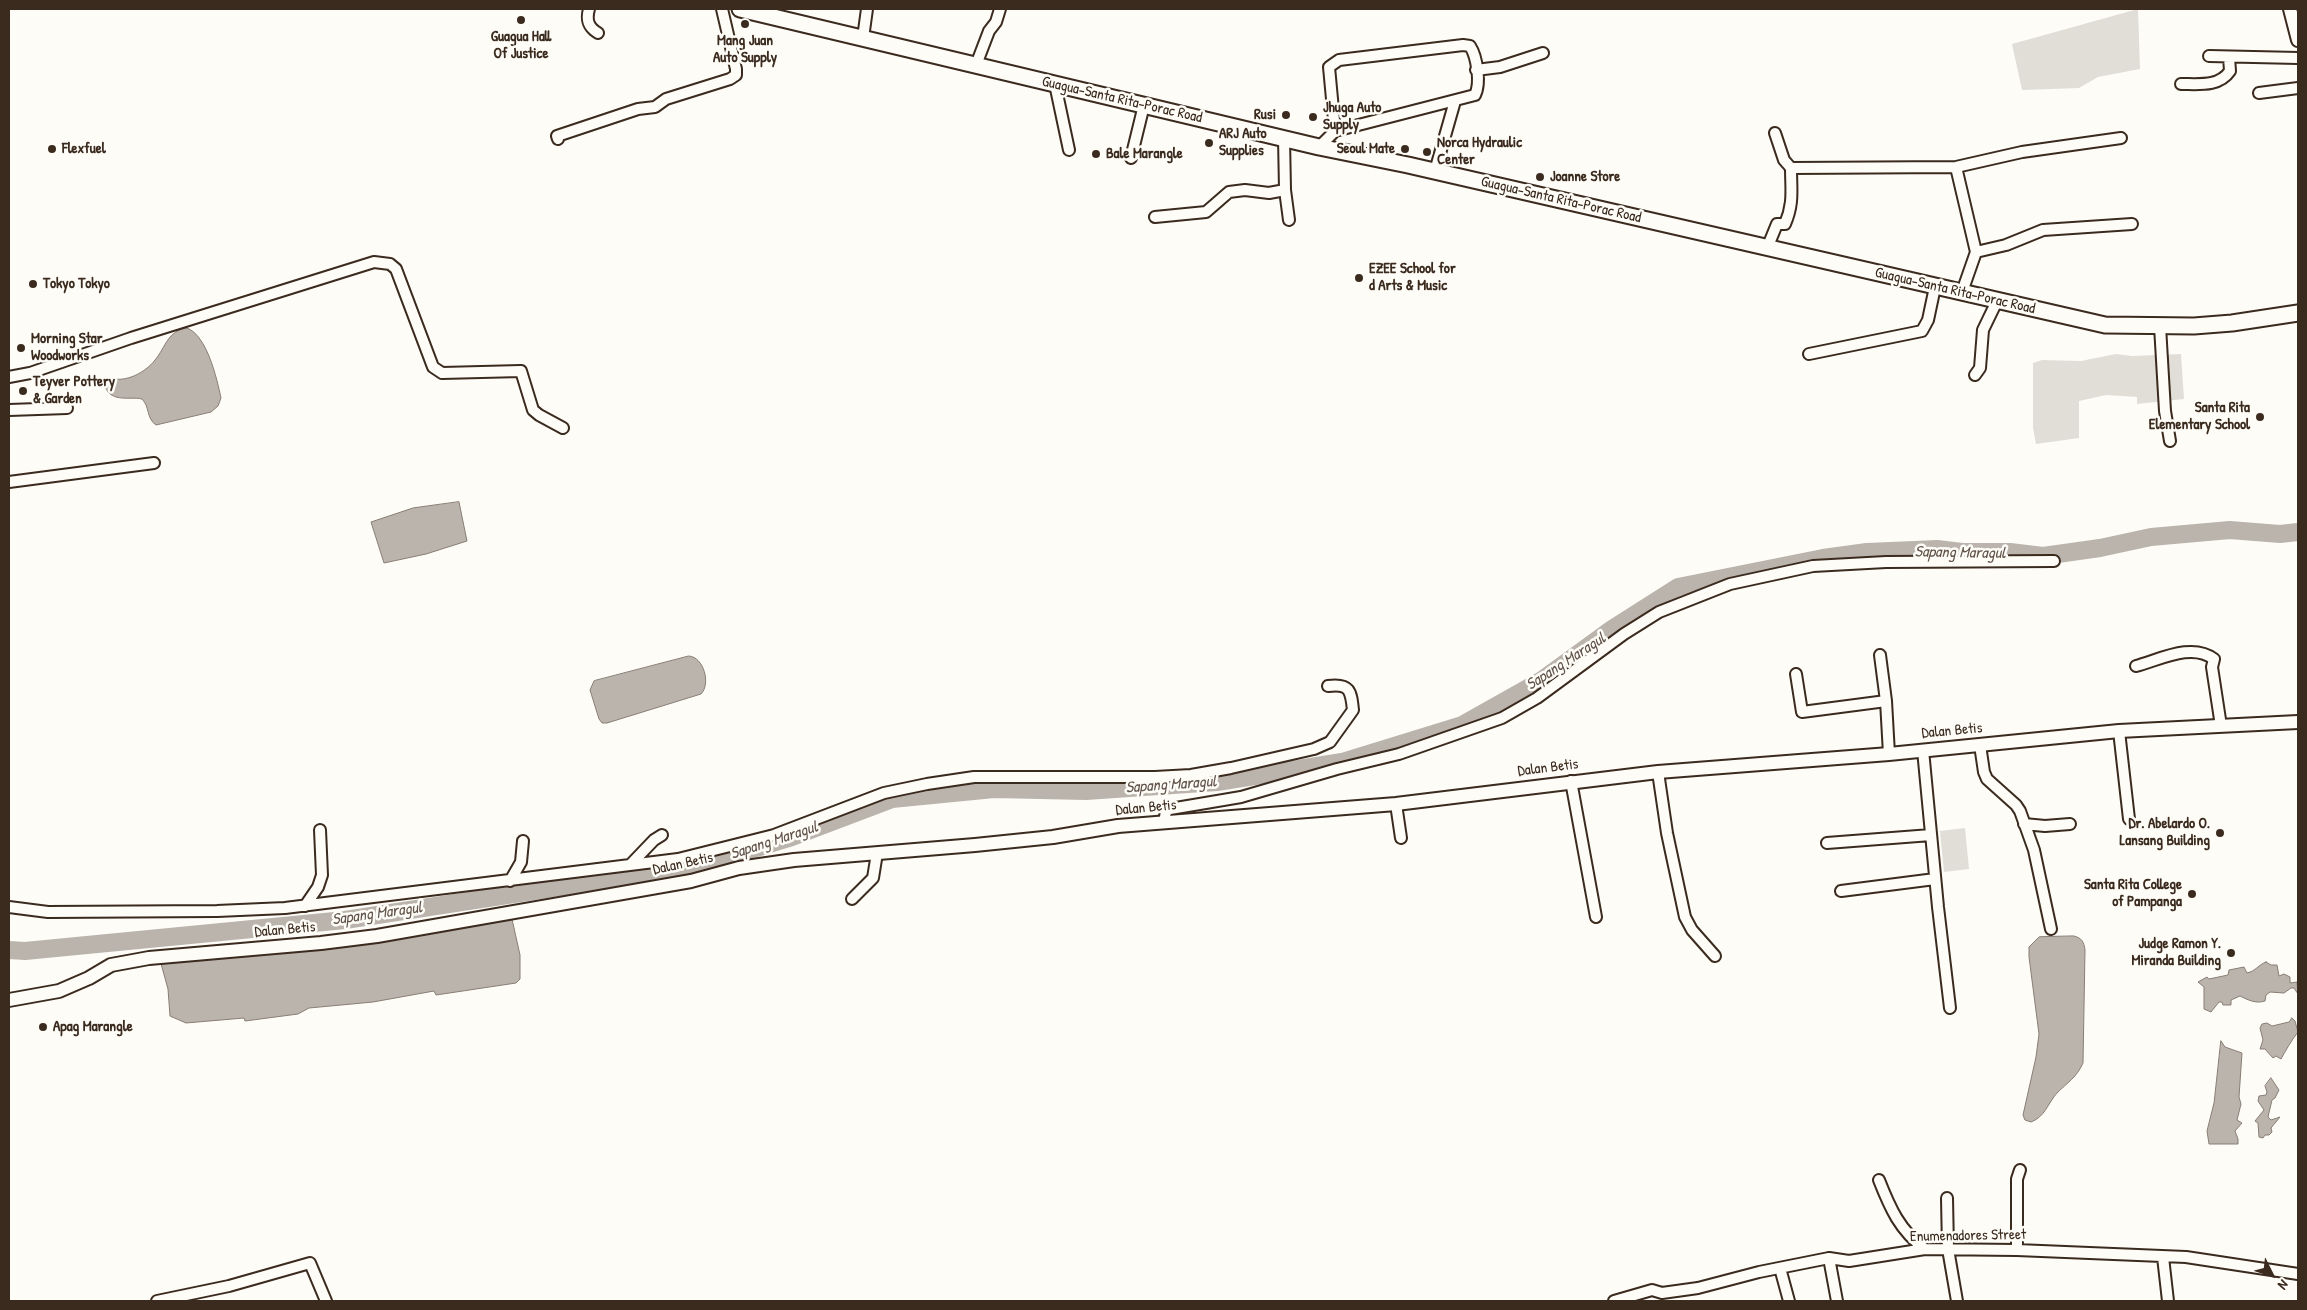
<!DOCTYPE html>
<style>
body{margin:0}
#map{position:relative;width:2307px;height:1310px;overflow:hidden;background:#fdfcf7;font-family:"Patrick Hand",sans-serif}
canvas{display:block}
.frame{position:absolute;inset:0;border:10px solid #3b2a1e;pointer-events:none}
.north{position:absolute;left:2247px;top:1250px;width:50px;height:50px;-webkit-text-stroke:4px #fdfcf7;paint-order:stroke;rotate:131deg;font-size:14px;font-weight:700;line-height:20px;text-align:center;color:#3b2a1e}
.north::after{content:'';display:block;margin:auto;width:18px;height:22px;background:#3b2a1e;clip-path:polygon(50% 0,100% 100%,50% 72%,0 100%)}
</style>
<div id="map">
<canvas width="2307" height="1310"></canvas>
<div class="frame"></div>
<div class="north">N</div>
</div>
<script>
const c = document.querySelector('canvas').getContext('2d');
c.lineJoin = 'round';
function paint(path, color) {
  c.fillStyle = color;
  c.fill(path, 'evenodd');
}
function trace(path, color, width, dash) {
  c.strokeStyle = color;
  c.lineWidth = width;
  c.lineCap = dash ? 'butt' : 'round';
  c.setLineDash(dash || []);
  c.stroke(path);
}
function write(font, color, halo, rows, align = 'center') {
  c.font = font + ' "Patrick Hand",sans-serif';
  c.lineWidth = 5;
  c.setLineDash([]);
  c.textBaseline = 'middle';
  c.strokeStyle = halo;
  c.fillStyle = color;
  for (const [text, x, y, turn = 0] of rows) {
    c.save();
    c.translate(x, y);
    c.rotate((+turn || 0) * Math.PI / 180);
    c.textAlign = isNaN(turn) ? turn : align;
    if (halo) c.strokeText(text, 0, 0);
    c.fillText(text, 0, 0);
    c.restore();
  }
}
const green = new Path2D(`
 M 2138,9 L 2140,69 L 2098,77 L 2079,88 L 2022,90 L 2012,44 Z
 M 2116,354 L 2132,356 L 2181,354 L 2184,399 L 2137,404 L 2137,397 L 2106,395 L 2079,401 L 2079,438 L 2036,444 L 2033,428 L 2033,363 L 2042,360 L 2081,361 Z
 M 1965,828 L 1969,869 L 1944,872 L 1940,831 Z`);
const water = new Path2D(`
 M 187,328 C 207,335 217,379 221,398 L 218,406 L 211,412 L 156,425 C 146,418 150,407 142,399 C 128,396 109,404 104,383 L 110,378 C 125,383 145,373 155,360 C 166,347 167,331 187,328 Z
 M 459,502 L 467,541 L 426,554 L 384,563 L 371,522 L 413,508 Z
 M 689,656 C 704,657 711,684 701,694 L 607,723 L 602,723 L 599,719 L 590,690 L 594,681 Z
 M 512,919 L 520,955 L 520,979 L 516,983 L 436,995 L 434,991 L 373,1002 L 309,1008 L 298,1014 L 245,1021 L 244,1018 L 186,1023 L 170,1016 L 168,989 L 160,960 L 376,941 Z
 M 2074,936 C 2082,938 2084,942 2085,950 L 2083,1063 C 2077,1077 2067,1083 2057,1093 C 2048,1103 2045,1117 2031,1122 L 2025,1120 L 2023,1115 L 2036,1057 L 2039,1034 L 2029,957 L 2029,947 L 2039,937 Z
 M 2266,962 L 2271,965 L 2277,965 L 2279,976 L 2284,974 L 2290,977 L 2290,983 L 2297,982 L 2298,994 L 2294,988 L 2291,988 L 2284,993 L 2270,992 L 2266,995 L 2265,1001 C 2256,1004 2248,1000 2240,996 L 2231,1000 L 2231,1005 L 2223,1005 L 2222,1002 L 2219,1002 L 2211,1012 L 2204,1009 L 2204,987 L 2198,982 L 2207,977 L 2209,979 L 2228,975 L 2229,970 L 2244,967 L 2247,973 C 2256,971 2258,965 2266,962 Z
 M 2292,1018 L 2295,1021 L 2298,1032 C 2291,1041 2286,1050 2281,1059 L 2276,1056 L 2273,1058 L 2265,1049 L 2260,1049 L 2263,1040 L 2260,1028 L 2262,1024 L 2267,1023 L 2272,1026 L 2289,1022 Z
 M 2221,1041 L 2225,1047 L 2242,1053 L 2239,1097 L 2241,1104 L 2237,1120 L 2242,1123 L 2235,1131 L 2238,1139 L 2238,1144 L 2209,1144 L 2207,1131 L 2214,1103 Z
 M 2271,1078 L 2279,1090 L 2275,1098 L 2272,1100 L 2268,1117 L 2271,1120 L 2280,1117 L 2271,1128 L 2272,1132 L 2269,1135 L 2265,1135 L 2263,1138 L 2259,1137 L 2258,1123 L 2255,1121 L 2264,1110 L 2258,1101 L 2259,1096 L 2266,1095 L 2267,1092 L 2265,1086 Z`);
const river = new Path2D(`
 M 9,950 L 25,951 L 345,920 L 702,865 L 789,838 L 892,799 L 994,789 L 1086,791 L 1217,782 L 1342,762 L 1462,725 L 1542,680 L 1612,629 L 1678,587 L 1823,558 L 1867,552 L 1937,549 L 1962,552 L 2010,552 L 2043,556 L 2100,548 L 2151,537 L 2230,530 L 2280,534 L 2298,532`);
const minor = new Path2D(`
 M 589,9 C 586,20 588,27 598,33
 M 863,38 L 867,9
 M 2209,56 L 2298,58
 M 976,65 L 989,31 L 996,22 L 1000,9
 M 1476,70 L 1500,67 L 1543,53
 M 1055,84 L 1069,150
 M 2181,84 C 2199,84 2219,87 2230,71 L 2229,57
 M 2259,93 L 2298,88
 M 1775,133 L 1784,160 L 1791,168
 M 1284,138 L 1285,190 L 1289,220
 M 558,139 L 557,136 L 638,109 L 655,107 L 666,99 L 730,79 L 736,75 L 736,69 L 722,9
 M 1319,147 L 1335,131 L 1475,95 C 1481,83 1477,57 1470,46 L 1463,45 L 1339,60 L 1329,67 L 1335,131
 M 1131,158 L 1144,105
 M 1956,167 L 1976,252 L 1962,292
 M 1435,171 L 1455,101
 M 1155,217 L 1206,212 L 1229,192 L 1245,190 L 1269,193 L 1285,190
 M 1768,246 L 1777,224 L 1785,224 C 1794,203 1791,190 1791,168 L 1956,167 L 2022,152 L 2121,138
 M 1976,252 L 2006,245 L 2043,230 L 2132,224
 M 2160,326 L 2165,411 L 2170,441
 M 1809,354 L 1922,331 L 1928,320 L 1935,287
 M 1975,375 L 1980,368 L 1983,330 L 1997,301
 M 9,377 L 30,373 L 131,338 L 374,262 L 390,264 L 396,269 L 433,367 L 442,373 L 521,371 L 533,410 L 539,415 L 563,428
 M 9,410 L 67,408
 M 9,482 L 154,463
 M 1880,655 L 1886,701
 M 2136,666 C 2159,660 2192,642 2214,659 L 2212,667 L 2221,726
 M 1796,674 L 1802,712 L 1886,701 L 1889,754
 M 2119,731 L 2129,819
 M 1980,745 L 1984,772 L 1987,779 L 2016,805 L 2020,811 L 2034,850 L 2051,929
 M 1923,750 L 1938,907 L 1950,1008
 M 1658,772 L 1667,833 L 1685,917 L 1692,930 L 1715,956
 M 1571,781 L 1596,917
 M 1396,804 L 1401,838
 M 1164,823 L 1166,811 L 1170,809 L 1241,797 L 1337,769 L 1399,754 L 1502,718 L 1537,698 L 1624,634 L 1659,612 L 1730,584 L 1813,566 L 1886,562 L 2054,561
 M 2024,824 L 2045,826 L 2070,824
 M 1827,843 L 1931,835
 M 631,864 L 654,840 L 662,835
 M 510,881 L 521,862 L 523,841
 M 1841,891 L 1935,879
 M 852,899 L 873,878 L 877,853
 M 305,906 L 318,887 L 322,875 L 320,830
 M 9,907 L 48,912 L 217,911 L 285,908 L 678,859 L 774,835 L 884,793 L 927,784 L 974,777 L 1155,777 L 1191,775 L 1231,768 L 1314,749 L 1330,742 L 1353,710 C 1351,691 1350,683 1328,686
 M 1879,1180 C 1890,1208 1900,1231 1925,1249
 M 1947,1198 L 1948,1249 L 1957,1301
 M 2017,1250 L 2017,1179 L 2020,1170
 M 2163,1257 L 2168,1301
 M 1829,1258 L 1837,1301
 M 1780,1268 L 1789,1301
 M 157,1301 L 229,1286 L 310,1263 L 326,1301
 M 1614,1301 L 1652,1290 L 1662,1293 L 1698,1288 L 1759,1272 L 1829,1258 L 1849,1261 L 1925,1249 L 2017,1250 L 2186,1257 L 2298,1274`);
const tertiary = new Path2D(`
 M 2290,9 L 2298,40
 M 9,1000 L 59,991 L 89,978 L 111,965 L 149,958 L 321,943 L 377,936 L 691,881 L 739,868 L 794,860 L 975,845 L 1053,837 L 1118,826 L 1396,804 L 1658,772 L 1889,754 L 2119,731 L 2298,722`);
const secondary = new Path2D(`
 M 740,9 L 1319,147 L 1408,165 L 2105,325 L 2194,326 L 2232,323 L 2298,313`);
const markers = [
 [521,20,5,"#3b2a1e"],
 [745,24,5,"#3b2a1e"],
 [1286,115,5,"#3b2a1e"],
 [1313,117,5,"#3b2a1e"],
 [1209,143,5,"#3b2a1e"],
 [52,149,5,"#3b2a1e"],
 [1405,149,5,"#3b2a1e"],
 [1427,152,5,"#3b2a1e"],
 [1096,154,5,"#3b2a1e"],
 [1540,177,5,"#3b2a1e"],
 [1359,278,5,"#3b2a1e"],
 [33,284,5,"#3b2a1e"],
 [21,348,5,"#3b2a1e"],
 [23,391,5,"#3b2a1e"],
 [2260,417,5,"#3b2a1e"],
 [2220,833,5,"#3b2a1e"],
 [2192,894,5,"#3b2a1e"],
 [2231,953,5,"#3b2a1e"],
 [43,1027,5,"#3b2a1e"]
];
const poiNames = [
 ["Guagua Hall",521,37,"center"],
 ["Of Justice",521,54,"center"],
 ["Mang Juan",745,41,"center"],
 ["Auto Supply",745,58,"center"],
 ["Jhuga Auto",1323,108],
 ["Supply",1323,125],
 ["Rusi",1276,115,"right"],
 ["ARJ Auto",1219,134],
 ["Supplies",1219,151],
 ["Norca Hydraulic",1437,143],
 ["Center",1437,160],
 ["Flexfuel",62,149],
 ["Seoul Mate",1395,149,"right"],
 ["Bale Marangle",1106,154],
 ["Joanne Store",1550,177],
 ["EZEE School for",1369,269],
 ["d Arts & Music",1369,286],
 ["Tokyo Tokyo",43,284],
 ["Morning Star",31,339],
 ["Woodworks",31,356],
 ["Teyver Pottery",33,382],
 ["& Garden",33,399],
 ["Santa Rita",2250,408,"right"],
 ["Elementary School",2250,425,"right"],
 ["Dr. Abelardo O.",2210,824,"right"],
 ["Lansang Building",2210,841,"right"],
 ["Santa Rita College",2182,885,"right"],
 ["of Pampanga",2182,902,"right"],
 ["Judge Ramon Y.",2221,944,"right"],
 ["Miranda Building",2221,961,"right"],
 ["Apag Marangle",53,1027]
];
const streetNames = [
 ["Guagua-Santa Rita-Porac Road",1122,100,13],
 ["Guagua-Santa Rita-Porac Road",1561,200,13],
 ["Guagua-Santa Rita-Porac Road",1955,291,13],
 ["Dalan Betis",1952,731,-5],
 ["Dalan Betis",1548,768,-7],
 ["Dalan Betis",1146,808,-5],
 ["Dalan Betis",683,864,-12],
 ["Dalan Betis",285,930,-5],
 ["Enumenadores Street",1968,1236,-1]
];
const waterNames = [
 ["Sapang Maragul",1960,553,1],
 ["Sapang Maragul",1566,662,-33],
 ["Sapang Maragul",1171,785,-4],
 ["Sapang Maragul",774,841,-18],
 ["Sapang Maragul",377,914,-8]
];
paint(green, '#e1ded7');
paint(water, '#bbb4ad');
trace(water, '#887d74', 1);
trace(river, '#bbb4ad', 18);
trace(minor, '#3b2a1e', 14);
trace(tertiary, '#3b2a1e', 16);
trace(secondary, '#3b2a1e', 19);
trace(minor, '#fdfcf7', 10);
trace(tertiary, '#fdfcf7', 12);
trace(secondary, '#fdfcf7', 15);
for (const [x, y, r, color] of markers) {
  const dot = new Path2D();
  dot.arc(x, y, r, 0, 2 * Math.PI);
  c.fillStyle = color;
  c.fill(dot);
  trace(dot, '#fdfcf7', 2);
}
write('bold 15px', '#3b2a1e', '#fdfcf7', poiNames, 'left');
write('15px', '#3b2a1e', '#fdfcf7', streetNames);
write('italic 16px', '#615349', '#fdfcf7', waterNames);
</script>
